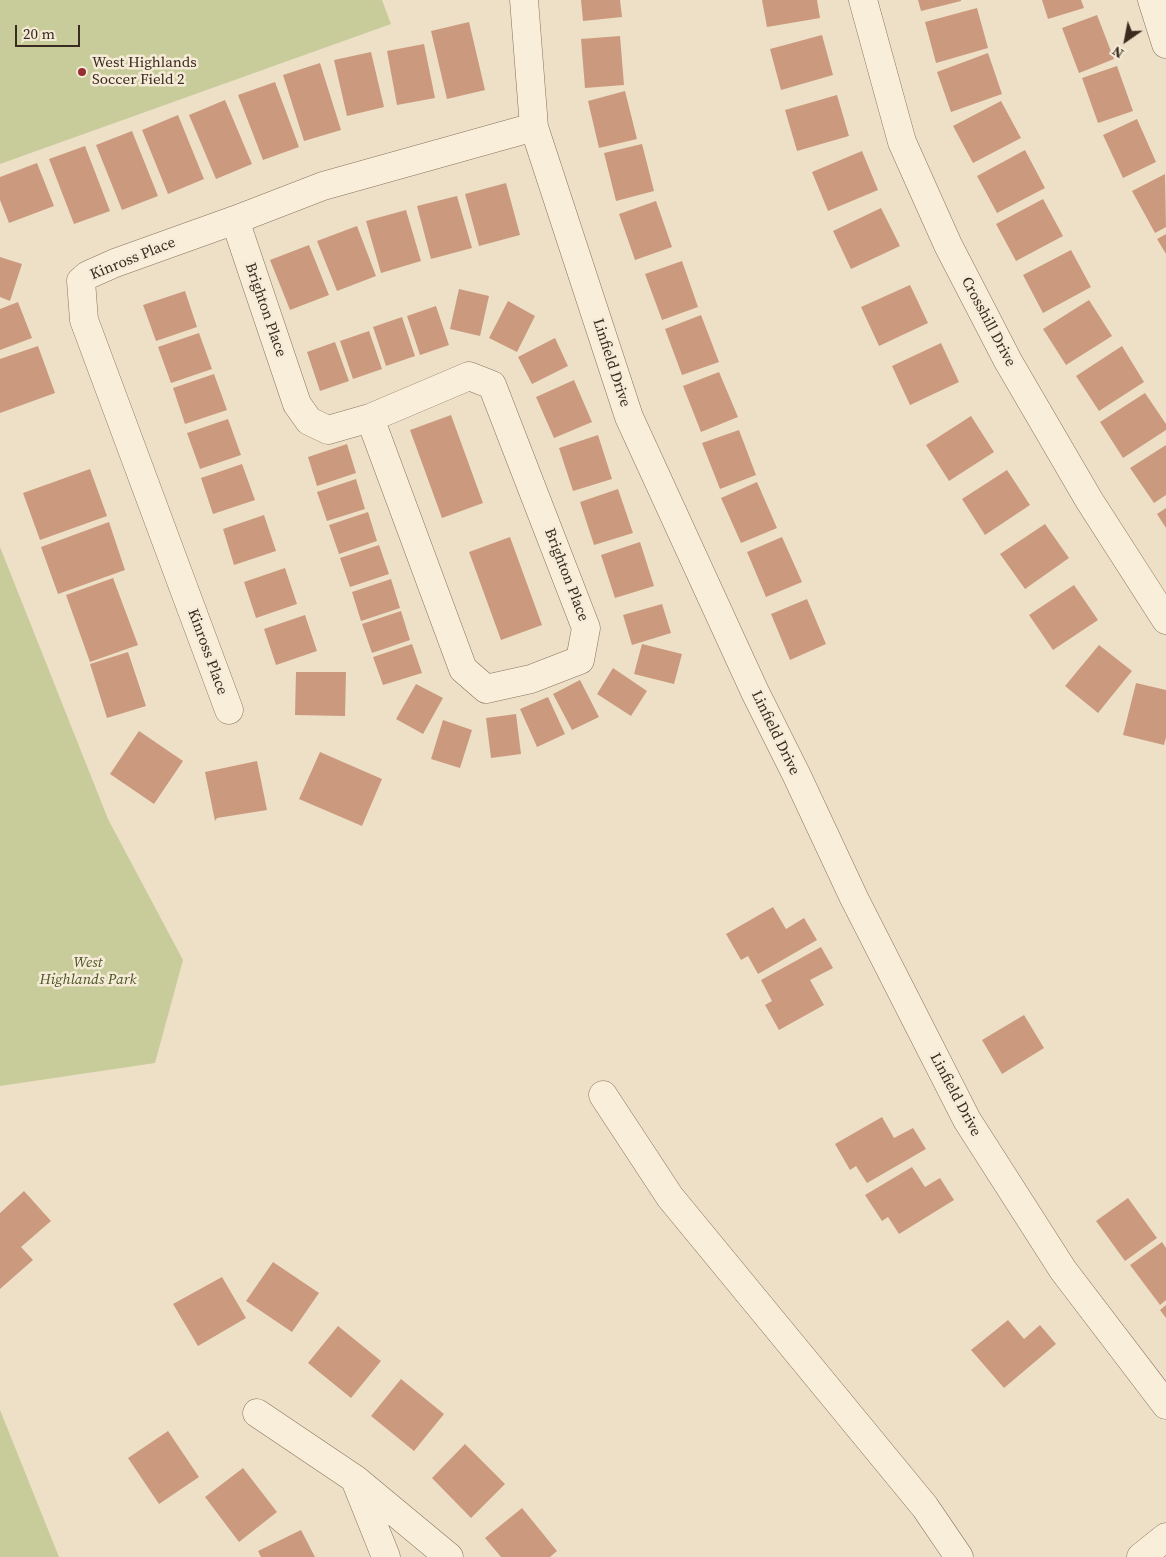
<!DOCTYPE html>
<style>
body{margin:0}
#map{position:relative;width:1166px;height:1557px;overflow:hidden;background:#ede0c7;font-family:"Source Serif 4",serif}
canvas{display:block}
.north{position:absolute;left:1101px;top:15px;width:50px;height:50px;-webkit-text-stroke:4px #f5ebd7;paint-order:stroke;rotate:213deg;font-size:14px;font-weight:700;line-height:20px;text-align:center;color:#3a2b20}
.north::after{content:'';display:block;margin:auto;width:18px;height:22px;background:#3a2b20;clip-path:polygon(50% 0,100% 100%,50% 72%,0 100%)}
.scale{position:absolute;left:15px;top:25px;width:65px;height:22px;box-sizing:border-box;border:2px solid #3a2b20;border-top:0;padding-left:6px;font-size:15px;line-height:18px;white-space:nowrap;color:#3a2b20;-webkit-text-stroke:4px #f5ebd7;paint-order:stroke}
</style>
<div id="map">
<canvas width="1166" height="1557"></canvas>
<div class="north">N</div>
<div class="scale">20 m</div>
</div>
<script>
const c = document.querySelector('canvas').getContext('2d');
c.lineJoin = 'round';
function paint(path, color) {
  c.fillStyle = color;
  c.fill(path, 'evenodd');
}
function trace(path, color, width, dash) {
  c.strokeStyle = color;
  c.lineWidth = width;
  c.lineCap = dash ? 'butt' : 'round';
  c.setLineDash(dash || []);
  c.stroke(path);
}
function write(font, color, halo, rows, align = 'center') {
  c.font = font + ' "Source Serif 4",serif';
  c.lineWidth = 5;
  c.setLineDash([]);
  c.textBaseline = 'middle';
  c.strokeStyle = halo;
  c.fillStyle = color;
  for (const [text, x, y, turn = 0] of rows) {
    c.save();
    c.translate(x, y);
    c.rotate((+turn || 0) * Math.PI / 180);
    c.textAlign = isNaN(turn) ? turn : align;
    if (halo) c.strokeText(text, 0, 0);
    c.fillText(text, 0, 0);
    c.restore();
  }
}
const green = new Path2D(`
 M 0,0 L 382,0 L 391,24 L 0,164 Z
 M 0,547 L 108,819 L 183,960 L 155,1063 L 0,1086 Z
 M 0,1410 L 59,1557 L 0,1557 Z`);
const building = new Path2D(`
 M 581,0 L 620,0 L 622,17 L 583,21 Z
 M 762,0 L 817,0 L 820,18 L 767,27 Z
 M 918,0 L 961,0 L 961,1 L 921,11 Z
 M 1042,0 L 1081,0 L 1084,8 L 1048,19 Z
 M 977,8 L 988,48 L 936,63 L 925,22 Z
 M 1097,15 L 1114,59 L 1079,73 L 1062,28 Z
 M 469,22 L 485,90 L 447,99 L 431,31 Z
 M 822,35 L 833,75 L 781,90 L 770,49 Z
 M 620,36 L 624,85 L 585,88 L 581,39 Z
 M 424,44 L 435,98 L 397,105 L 387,51 Z
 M 371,52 L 384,107 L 347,116 L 334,60 Z
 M 988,53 L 1002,94 L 951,112 L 937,72 Z
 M 320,63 L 341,130 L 304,141 L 283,75 Z
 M 1117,66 L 1133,111 L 1098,123 L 1082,78 Z
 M 275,82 L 299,147 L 263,160 L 238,95 Z
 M 625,91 L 637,139 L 599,148 L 588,101 Z
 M 837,95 L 849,136 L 797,151 L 785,110 Z
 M 225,100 L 252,164 L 216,179 L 189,115 Z
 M 1001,101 L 1021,138 L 973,163 L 953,126 Z
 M 178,115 L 204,179 L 168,194 L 142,130 Z
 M 1137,119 L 1156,162 L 1123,178 L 1103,135 Z
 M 132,131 L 158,196 L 122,210 L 96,145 Z
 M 642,144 L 654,191 L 616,201 L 604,153 Z
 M 85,146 L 110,211 L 74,224 L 49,159 Z
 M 1025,150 L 1045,188 L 997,213 L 977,176 Z
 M 862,151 L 878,190 L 828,211 L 812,172 Z
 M 37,163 L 54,206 L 9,223 L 0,200 L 0,177 Z
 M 1165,174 L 1166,227 L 1155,233 L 1132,191 Z
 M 506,183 L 520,235 L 479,246 L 465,194 Z
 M 457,196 L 472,248 L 431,259 L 417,206 Z
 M 1043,199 L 1063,236 L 1016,261 L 996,224 Z
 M 656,201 L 672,247 L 635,260 L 619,214 Z
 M 881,208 L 900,246 L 851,269 L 833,231 Z
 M 406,210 L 421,261 L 381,273 L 366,221 Z
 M 357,226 L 376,276 L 337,291 L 317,241 Z
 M 1166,234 L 1166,254 L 1157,239 Z
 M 309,245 L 329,295 L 290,310 L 270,260 Z
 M 1071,250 L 1091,287 L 1043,313 L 1023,275 Z
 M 0,257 L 22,264 L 10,301 L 0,297 Z
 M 682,261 L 698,307 L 662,320 L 645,274 Z
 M 910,285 L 928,323 L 879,346 L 861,307 Z
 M 459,289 L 489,296 L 480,336 L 450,329 Z
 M 185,291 L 197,327 L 156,341 L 143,305 Z
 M 1089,300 L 1112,336 L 1066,365 L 1043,329 Z
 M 508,301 L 535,316 L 517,352 L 489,338 Z
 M 18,302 L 32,338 L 0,350 L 0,309 Z
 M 436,306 L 449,345 L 420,355 L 407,316 Z
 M 701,315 L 719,362 L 682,375 L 665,329 Z
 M 402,317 L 415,356 L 386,366 L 373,327 Z
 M 369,331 L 382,369 L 353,379 L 340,341 Z
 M 199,333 L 212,369 L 171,383 L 158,347 Z
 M 555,338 L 568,366 L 532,384 L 518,357 Z
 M 335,342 L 349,381 L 320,391 L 307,352 Z
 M 941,343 L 959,382 L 910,405 L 892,366 Z
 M 38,346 L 55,393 L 0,413 L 0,359 Z
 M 1122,346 L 1144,382 L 1099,411 L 1076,376 Z
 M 719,372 L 738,417 L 701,432 L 683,386 Z
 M 214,374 L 227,410 L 185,424 L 173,388 Z
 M 574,380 L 592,422 L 554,438 L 536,397 Z
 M 1145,393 L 1166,424 L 1166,430 L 1123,458 L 1100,422 Z
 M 451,415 L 483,503 L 442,518 L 410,430 Z
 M 971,416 L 994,452 L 949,481 L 926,445 Z
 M 228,419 L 241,455 L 200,469 L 187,433 Z
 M 739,430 L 756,475 L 720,489 L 702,443 Z
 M 598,435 L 612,479 L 573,491 L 559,448 Z
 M 347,444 L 356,473 L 317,486 L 308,457 Z
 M 1166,445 L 1166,495 L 1154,503 L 1130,468 Z
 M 242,464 L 255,500 L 213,514 L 201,478 Z
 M 90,469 L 107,516 L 40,540 L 23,493 Z
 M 1007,470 L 1030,505 L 985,535 L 962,499 Z
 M 356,479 L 365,509 L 327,521 L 317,492 Z
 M 757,482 L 777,528 L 741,543 L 721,498 Z
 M 618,489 L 633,533 L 594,545 L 580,502 Z
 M 1166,508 L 1166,528 L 1157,514 Z
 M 368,512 L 377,541 L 339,554 L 329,525 Z
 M 264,515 L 276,551 L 234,565 L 223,529 Z
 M 109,522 L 125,570 L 58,594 L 41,547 Z
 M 1045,524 L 1069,558 L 1025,589 L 1000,554 Z
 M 510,537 L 542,625 L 501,640 L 469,552 Z
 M 782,537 L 802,582 L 766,597 L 747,552 Z
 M 640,542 L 654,586 L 615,598 L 601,555 Z
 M 379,545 L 389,574 L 350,587 L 340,558 Z
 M 285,568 L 297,604 L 256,618 L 244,582 Z
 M 113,578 L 138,645 L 90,662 L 66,595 Z
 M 391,579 L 400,608 L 361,621 L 352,592 Z
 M 1074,585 L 1098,620 L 1053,650 L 1029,615 Z
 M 807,599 L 826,644 L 790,660 L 771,614 Z
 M 662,604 L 671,633 L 632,645 L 623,615 Z
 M 401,611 L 410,640 L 372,653 L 362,624 Z
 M 305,615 L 317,651 L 276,665 L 264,629 Z
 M 412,644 L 422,673 L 383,685 L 373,657 Z
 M 642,644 L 682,654 L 674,684 L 634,674 Z
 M 1099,645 L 1132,671 L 1098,713 L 1065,686 Z
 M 128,652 L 146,706 L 107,718 L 90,664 Z
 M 613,668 L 647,691 L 631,716 L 597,694 Z
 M 296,672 L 346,672 L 345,716 L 295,715 Z
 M 580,680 L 599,717 L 572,730 L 553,694 Z
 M 1136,683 L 1166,690 L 1166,737 L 1164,745 L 1123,735 Z
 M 416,684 L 443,698 L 423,734 L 396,719 Z
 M 548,697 L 565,734 L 537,747 L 520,709 Z
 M 516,714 L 521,754 L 491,758 L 486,718 Z
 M 443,720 L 472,730 L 460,768 L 431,759 Z
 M 139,731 L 183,761 L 154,804 L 110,774 Z
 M 320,752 L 382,779 L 362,826 L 299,799 Z
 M 257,761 L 267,810 L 217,818 L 215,821 L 205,772 Z
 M 773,907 L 786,929 L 804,918 L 817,940 L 758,974 L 748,956 L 741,960 L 726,934 Z
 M 821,947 L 833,968 L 810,980 L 824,1005 L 779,1030 L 765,1005 L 772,1001 L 761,980 Z
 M 1024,1015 L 1044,1048 L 1002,1074 L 982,1040 Z
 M 882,1117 L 894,1138 L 913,1128 L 926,1149 L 867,1183 L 856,1166 L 850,1170 L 835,1144 Z
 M 912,1167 L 925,1187 L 940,1178 L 954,1200 L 899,1234 L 888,1217 L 882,1221 L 865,1195 Z
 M 24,1191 L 51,1221 L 21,1247 L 33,1260 L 0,1289 L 0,1213 Z
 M 1128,1198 L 1157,1238 L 1125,1261 L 1096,1221 Z
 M 1162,1242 L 1166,1248 L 1166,1300 L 1160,1305 L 1130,1265 Z
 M 273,1262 L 319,1293 L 292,1332 L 246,1301 Z
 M 222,1277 L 246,1318 L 198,1346 L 173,1304 Z
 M 1166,1305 L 1166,1318 L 1160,1310 Z
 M 1008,1320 L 1024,1339 L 1040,1325 L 1056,1344 L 1004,1388 L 971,1350 Z
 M 338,1326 L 381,1361 L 351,1398 L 308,1363 Z
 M 401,1379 L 444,1414 L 414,1451 L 371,1416 Z
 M 168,1431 L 199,1477 L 159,1504 L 128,1458 Z
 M 465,1444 L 505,1484 L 471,1518 L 432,1478 Z
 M 243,1468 L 277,1512 L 239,1542 L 205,1497 Z
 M 522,1508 L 557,1551 L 550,1557 L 501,1557 L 485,1538 Z
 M 301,1530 L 315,1557 L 261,1557 L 258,1551 Z`);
const minor = new Path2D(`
 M 524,0 L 534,127 L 629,417 L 755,692 L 797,776 L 854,898 L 967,1120 L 1063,1270 L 1166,1405
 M 863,0 L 902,142 L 948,245 L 1008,361 L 1089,500 L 1166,620
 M 1152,0 L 1166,44
 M 235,220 L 297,404 L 309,421 L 328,430 L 370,418 L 463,669 L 486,689 L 531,679 L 580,660 L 586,628 L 492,385 L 469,376 L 370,418
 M 229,710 L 84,320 L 81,281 L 88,275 L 115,263 L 235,220 L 323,186 L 534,127
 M 603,1095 L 670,1197 L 925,1507 L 959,1557
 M 257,1413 L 355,1479 L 449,1557
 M 356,1482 L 386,1557
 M 1141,1557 L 1166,1537`);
const markers = [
 [82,72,5,"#962e34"]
];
const poiNames = [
 ["West Highlands",92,63],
 ["Soccer Field 2",92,80]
];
const streetNames = [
 ["Kinross Place",133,259,-22],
 ["Brighton Place",265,310,71],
 ["Crosshill Drive",988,322,62],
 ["Linfield Drive",611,363,72],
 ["Brighton Place",566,575,69],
 ["Kinross Place",207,652,70],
 ["Linfield Drive",775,733,64],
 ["Linfield Drive",955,1095,62]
];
const parkNames = [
 ["West",88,963],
 ["Highlands Park",88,980]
];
paint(green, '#c8cc9b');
paint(building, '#cb9a7e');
trace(minor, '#89725d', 29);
trace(minor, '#f8eeda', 28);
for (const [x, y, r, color] of markers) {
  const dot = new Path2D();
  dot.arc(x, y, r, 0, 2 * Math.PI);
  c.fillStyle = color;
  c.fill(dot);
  trace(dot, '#f5ebd7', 2);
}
write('15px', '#3a2b20', '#f5ebd7', poiNames, 'left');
write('15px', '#3a2b20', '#f5ebd7', streetNames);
write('italic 15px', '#4c5527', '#f5ebd7', parkNames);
</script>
